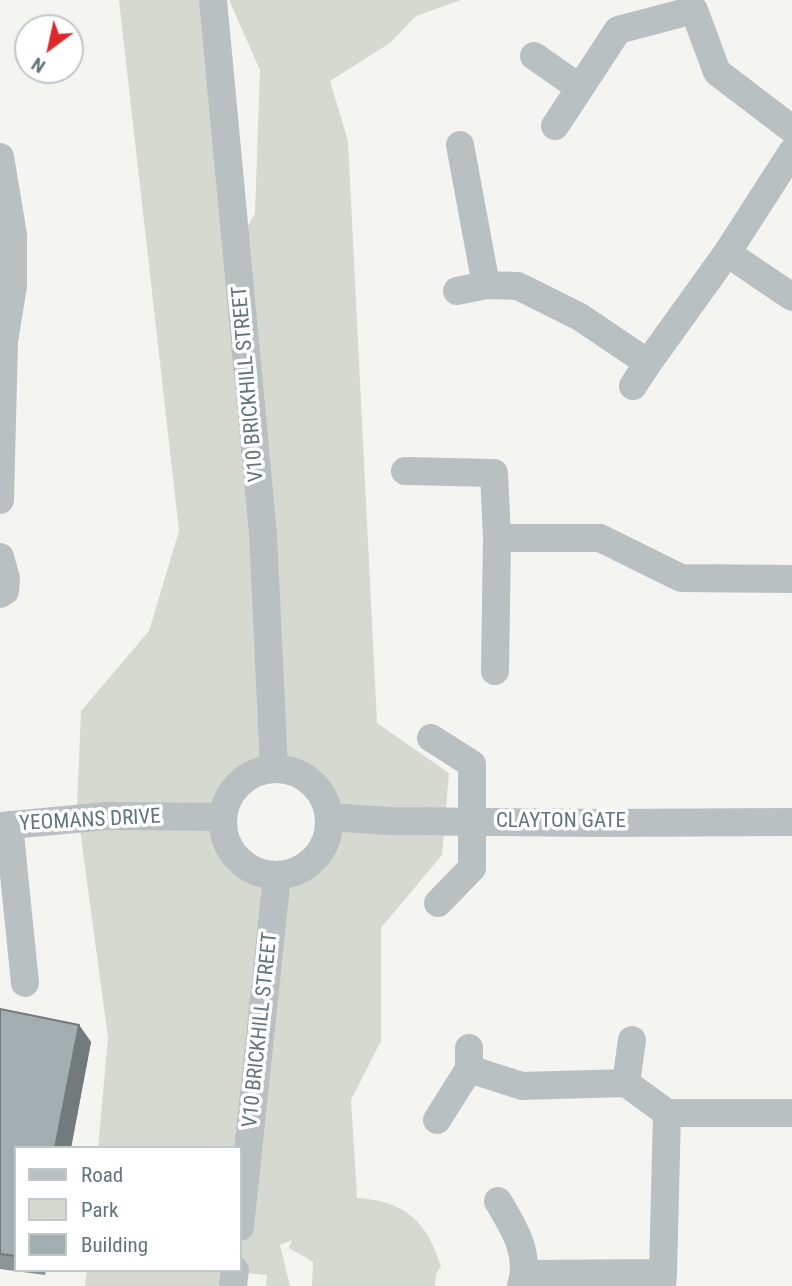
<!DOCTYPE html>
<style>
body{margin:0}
#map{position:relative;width:792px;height:1286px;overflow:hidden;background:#f4f4f1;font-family:"Roboto Condensed",sans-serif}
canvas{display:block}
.legend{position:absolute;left:14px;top:1146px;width:228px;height:126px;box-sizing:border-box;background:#fff;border:2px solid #c0c8ca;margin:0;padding:9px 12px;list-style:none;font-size:21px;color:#61767a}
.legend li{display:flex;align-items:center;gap:14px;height:35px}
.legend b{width:35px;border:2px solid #c0c8ca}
.north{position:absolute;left:14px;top:14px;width:70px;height:70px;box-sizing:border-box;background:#fff;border:2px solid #c0c8ca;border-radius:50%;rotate:213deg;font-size:19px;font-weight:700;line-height:28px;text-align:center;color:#61767a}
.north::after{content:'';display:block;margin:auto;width:24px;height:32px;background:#db2a2c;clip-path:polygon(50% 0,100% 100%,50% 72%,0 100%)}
</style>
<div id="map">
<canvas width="792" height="1286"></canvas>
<ul class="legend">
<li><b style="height:9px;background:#b9c0c1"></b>Road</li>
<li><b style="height:19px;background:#d5d9d0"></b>Park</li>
<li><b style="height:19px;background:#a3aeb0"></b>Building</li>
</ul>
<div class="north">N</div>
</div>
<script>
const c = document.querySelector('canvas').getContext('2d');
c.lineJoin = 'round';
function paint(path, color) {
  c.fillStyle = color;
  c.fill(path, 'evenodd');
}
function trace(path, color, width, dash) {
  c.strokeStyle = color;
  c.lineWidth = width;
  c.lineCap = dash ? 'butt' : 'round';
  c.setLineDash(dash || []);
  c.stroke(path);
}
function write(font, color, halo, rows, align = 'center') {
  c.font = font + ' "Roboto Condensed",sans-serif';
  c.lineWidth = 7;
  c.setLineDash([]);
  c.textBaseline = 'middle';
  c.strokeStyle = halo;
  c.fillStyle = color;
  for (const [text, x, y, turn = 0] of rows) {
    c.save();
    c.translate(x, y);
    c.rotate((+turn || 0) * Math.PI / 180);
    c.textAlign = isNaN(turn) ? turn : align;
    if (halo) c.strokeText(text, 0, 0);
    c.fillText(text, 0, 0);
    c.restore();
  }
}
const green = new Path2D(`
 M 119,0 L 213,0 L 236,248 L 255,213 L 260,70 L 229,0 L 461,0 L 416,16 L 390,43 L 330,81 L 348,141 L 377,723 L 449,773 L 442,855 L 381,928 L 381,1041 L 351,1100 L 357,1198 C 405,1201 427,1221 441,1267 L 436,1274 L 435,1286 L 312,1286 L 313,1262 L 289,1248 L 292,1240 L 280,1245 L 290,1286 L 266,1286 L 267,1275 L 235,1272 L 233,1286 L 85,1286 L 87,1270 L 240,1270 L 240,1148 L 98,1148 L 108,1038 L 77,807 L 81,711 L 149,631 L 179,531 ZM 274,768 C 280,769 288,770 295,772 C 367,800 311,909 250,868 C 239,860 231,853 225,841 C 209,804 241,775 274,768 Z`);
const minor = new Path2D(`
 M 213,0 L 263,534 L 274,768
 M 534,56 L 580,88 L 618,30 L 694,10 L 717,72 L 792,129
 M 555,126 L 580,88
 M 460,145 L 486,285 L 518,286 L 580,317 L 648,363 L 727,253
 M 792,152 L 727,253 L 792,297
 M 0,157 L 13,235 L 13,286 L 4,341 L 0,500
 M 457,291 L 486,285
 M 633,386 L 648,363
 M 405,471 L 494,473 L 497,538 L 600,538 L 681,578 L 792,579
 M 0,557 L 6,579 L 5,591 L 0,594
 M 495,671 L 497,538
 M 431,738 L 472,764 L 472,868 L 438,903
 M223 822a53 53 0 1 1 106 0a53 53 0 1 1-106 0Z
 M 329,817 L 389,821 L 599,823 L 792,822
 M 9,825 L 25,983
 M 0,826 L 107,816 L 222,817
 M 469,1048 L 469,1069 L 522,1086 L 626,1083 L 667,1113
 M 626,1083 L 632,1040
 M 437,1120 L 469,1069
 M 498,1201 C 514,1228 531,1254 521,1286
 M 240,1227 L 277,876
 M 663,1273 L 667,1113 L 792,1113
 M 525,1274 L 663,1273 L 662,1286
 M 233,1286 L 235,1270`);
const wall = new Path2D(`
 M 0,1009 L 79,1025 L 91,1042 L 71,1148 L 16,1148 L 16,1270 L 46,1270 L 45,1275 L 0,1269 Z`);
const shadedWall = new Path2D(`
 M 79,1025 L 91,1042 L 71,1148 L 55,1148 Z`);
const building = new Path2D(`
 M 0,1009 L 79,1025 L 55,1148 L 16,1148 L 16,1256 L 0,1254 Z`);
const streetNames = [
 ["V10 BRICKHILL STREET",249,384,-95],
 ["YEOMANS DRIVE",90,821,-3],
 ["CLAYTON GATE",561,822],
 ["V10 BRICKHILL STREET",261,1030,-84]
];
paint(green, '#d5d9d0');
trace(minor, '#b9c0c1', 28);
paint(wall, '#8c9697');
paint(shadedWall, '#727a7b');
paint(building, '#a3aeb0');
trace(building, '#727a7b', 2);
write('21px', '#61767a', '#fff', streetNames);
</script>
